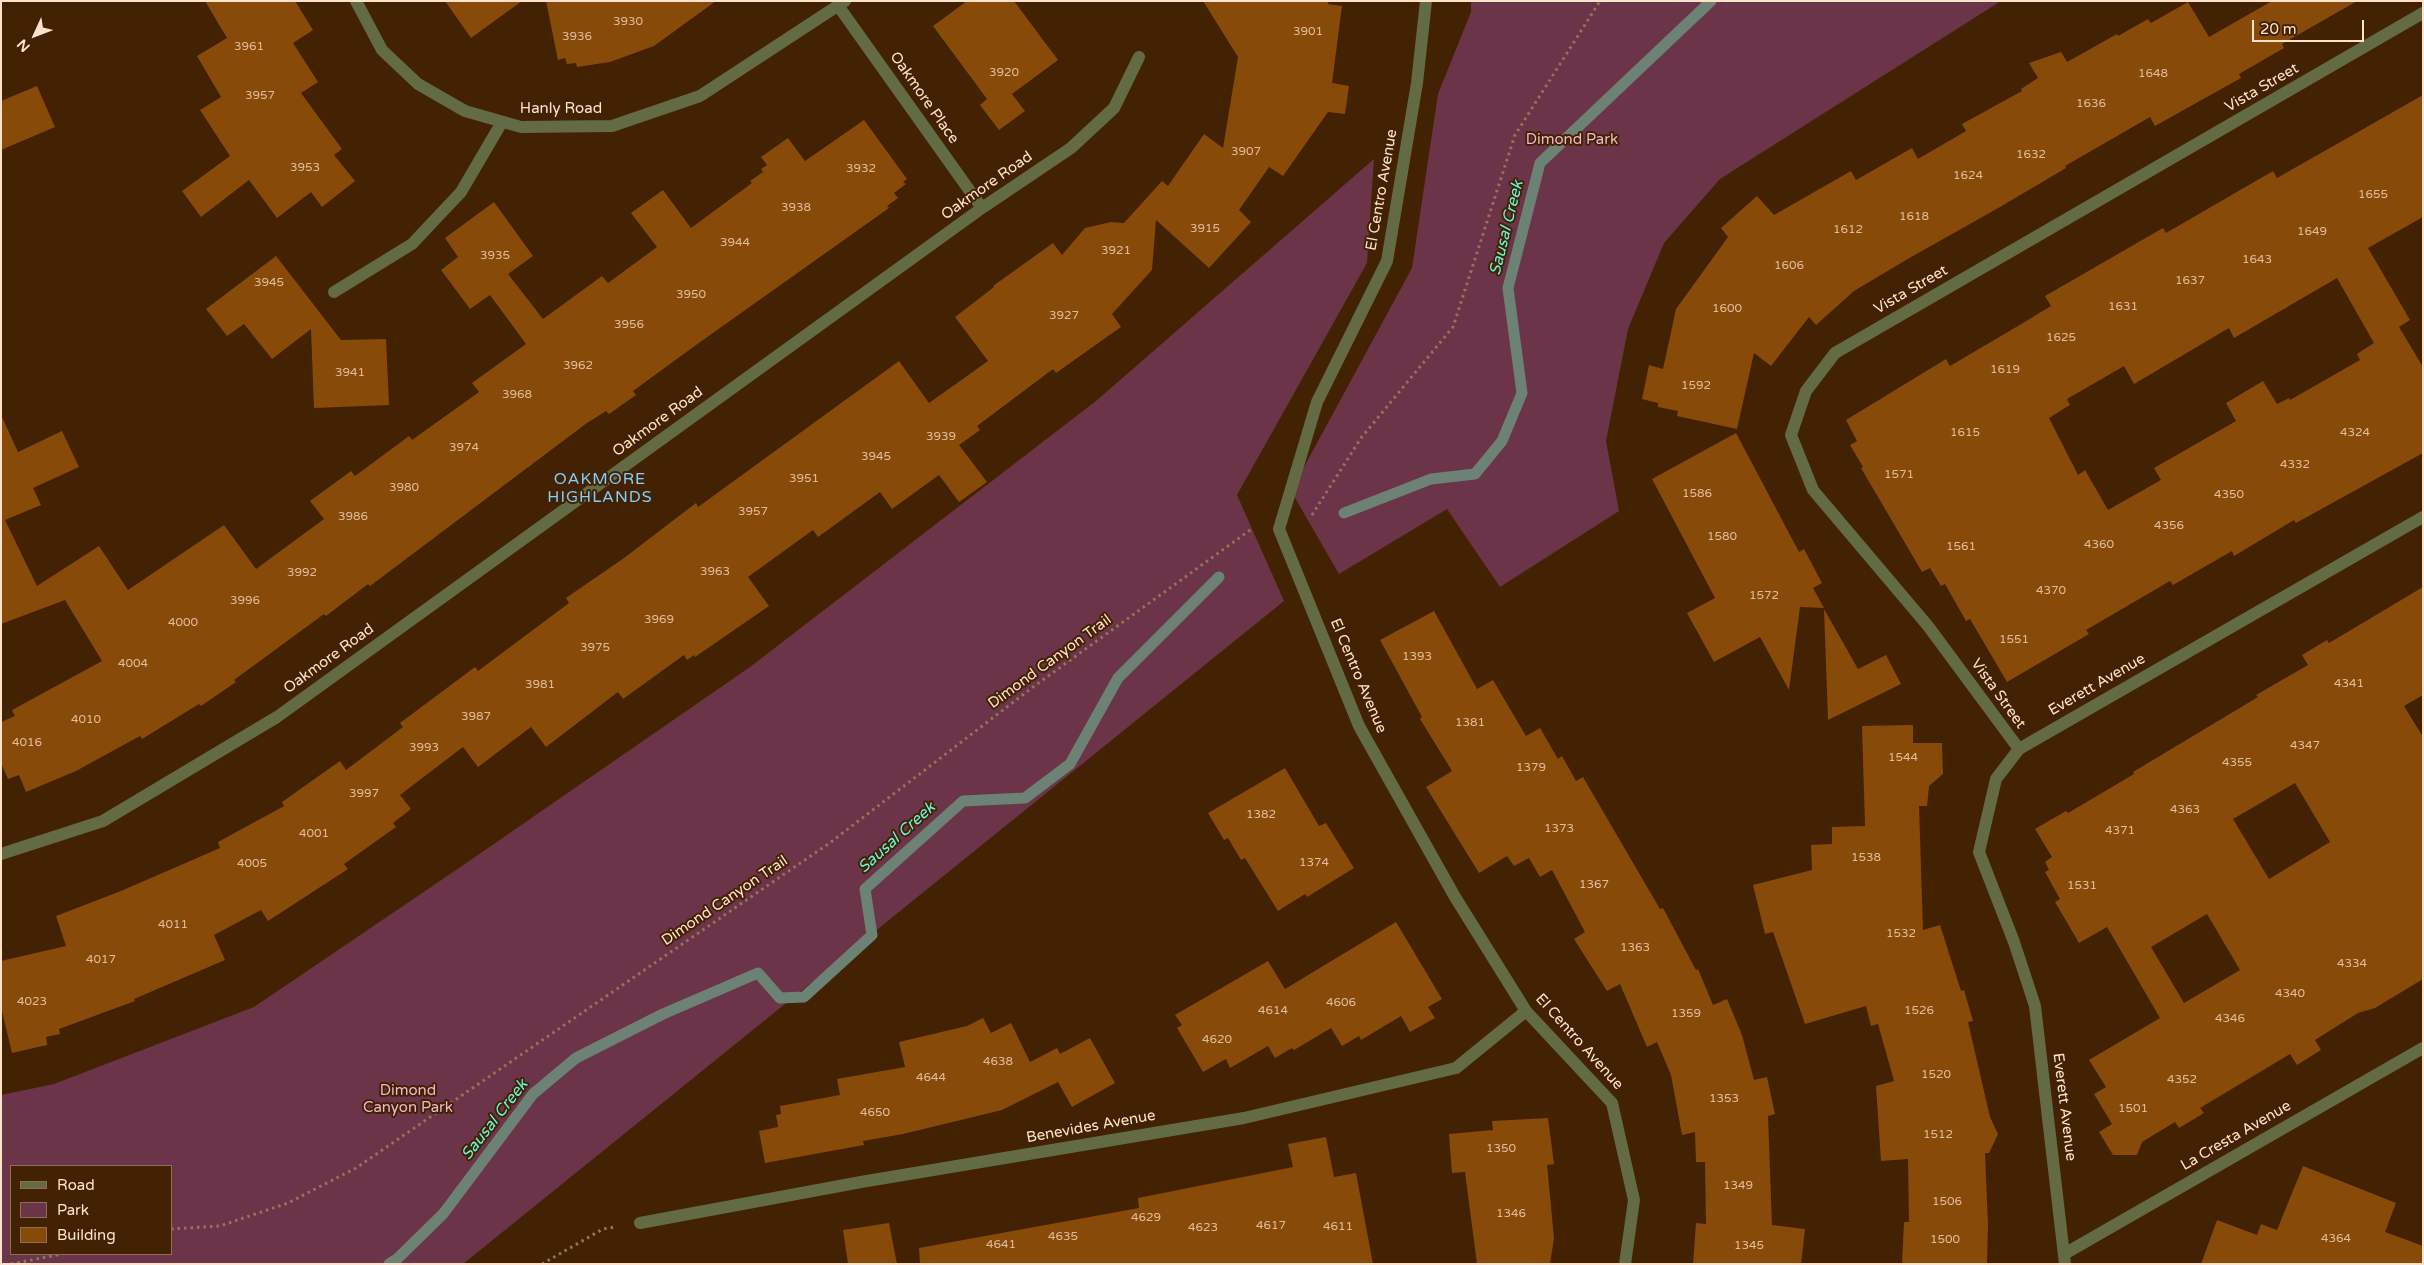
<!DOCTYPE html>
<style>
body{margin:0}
#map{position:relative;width:2424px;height:1265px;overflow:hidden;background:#422203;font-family:"Varela Round",sans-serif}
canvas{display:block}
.frame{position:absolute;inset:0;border:2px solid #ffe2cc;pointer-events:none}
.legend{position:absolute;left:10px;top:1165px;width:162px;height:90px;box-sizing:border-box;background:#422203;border:1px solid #8e6f53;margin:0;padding:6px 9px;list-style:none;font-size:15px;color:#ffe2cc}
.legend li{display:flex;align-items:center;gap:10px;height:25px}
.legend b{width:25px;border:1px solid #8e6f53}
.north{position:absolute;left:10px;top:10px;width:50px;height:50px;-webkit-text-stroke:4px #422203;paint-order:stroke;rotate:227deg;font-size:14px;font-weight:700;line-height:20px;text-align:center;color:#ffe2cc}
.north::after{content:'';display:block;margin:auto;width:18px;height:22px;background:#ffe2cc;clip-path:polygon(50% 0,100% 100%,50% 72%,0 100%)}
.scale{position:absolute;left:2252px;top:20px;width:112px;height:22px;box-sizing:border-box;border:2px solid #ffe2cc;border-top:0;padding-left:6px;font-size:15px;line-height:18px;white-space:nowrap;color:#ffe2cc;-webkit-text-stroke:4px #422203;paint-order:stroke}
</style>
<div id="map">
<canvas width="2424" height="1265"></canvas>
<div class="frame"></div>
<ul class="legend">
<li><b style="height:6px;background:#626b43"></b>Road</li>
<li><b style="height:14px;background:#6c3448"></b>Park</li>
<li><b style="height:14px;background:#884a09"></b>Building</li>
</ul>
<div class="north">N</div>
<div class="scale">20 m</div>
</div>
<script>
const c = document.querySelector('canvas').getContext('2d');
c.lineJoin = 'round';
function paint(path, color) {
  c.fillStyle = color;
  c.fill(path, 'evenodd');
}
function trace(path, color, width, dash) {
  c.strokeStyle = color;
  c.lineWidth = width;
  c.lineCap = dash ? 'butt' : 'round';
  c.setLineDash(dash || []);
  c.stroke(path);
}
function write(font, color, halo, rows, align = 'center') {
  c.font = font + ' "Varela Round",sans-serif';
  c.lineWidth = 4;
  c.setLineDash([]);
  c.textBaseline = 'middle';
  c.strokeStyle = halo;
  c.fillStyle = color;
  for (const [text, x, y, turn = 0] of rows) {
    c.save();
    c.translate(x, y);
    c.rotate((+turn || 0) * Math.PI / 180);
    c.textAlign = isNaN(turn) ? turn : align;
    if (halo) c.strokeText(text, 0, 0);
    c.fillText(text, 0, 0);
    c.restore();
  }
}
const green = new Path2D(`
 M 1471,1 L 2001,1 L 1720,179 L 1664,243 L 1628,329 L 1606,441 L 1619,511 L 1500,587 L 1447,509 L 1339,574 L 1291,491 L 1412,268 L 1438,94 L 1471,12 Z
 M 1374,159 L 1367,263 L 1237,495 L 1284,601 L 463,1264 L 1,1264 L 1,1095 L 54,1084 L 254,1007 L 462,866 L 750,667 L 1096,401 ZM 11,1166 L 171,1166 L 171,1254 L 11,1254 Z`);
const stream = new Path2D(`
 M 1344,513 L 1431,479 L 1475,474 L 1502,441 L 1522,393 L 1508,288 L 1540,163 L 1711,1
 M 389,1264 L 397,1259 L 443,1214 L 533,1094 L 576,1058 L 663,1014 L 758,973 L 780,998 L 804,997 L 872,935 L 865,889 L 963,801 L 1025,798 L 1070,764 L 1118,678 L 1219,577`);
const building = new Path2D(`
 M 205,1 L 295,1 L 313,30 L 293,43 L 318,82 L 301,93 L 342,149 L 334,155 L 355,181 L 322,207 L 311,192 L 277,218 L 249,180 L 201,217 L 182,191 L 230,156 L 200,110 L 221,97 L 197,56 L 227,38 Z
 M 445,1 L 522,1 L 471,38 Z
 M 546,1 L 716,1 L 654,46 L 610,62 L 577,67 L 576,63 L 567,64 L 565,58 L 558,60 Z
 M 967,1 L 1014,1 L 1058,60 L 1012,94 L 1025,111 L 999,130 L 980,105 L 987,99 L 933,26 Z
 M 1203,1 L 1329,1 L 1328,4 L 1342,6 L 1332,83 L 1349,86 L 1345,114 L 1328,112 L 1283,176 L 1269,167 L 1239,210 L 1251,222 L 1209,268 L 1156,220 L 1152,270 L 1112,314 L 1121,327 L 1056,373 L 1053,369 L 977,426 L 980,430 L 959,445 L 987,482 L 959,502 L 939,475 L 892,509 L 880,492 L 818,537 L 813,530 L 748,577 L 769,606 L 695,657 L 694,655 L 687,660 L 684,655 L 623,699 L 618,692 L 546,747 L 531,727 L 478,767 L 463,747 L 400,795 L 411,809 L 393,823 L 396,827 L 344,864 L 348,869 L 268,921 L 261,910 L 214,935 L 225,960 L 134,999 L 135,1001 L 59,1029 L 60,1034 L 46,1037 L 47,1045 L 12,1053 L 1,1007 L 1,961 L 66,946 L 56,916 L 121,891 L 220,848 L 218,842 L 284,806 L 282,802 L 340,761 L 346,770 L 403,727 L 400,723 L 475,667 L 478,671 L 569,603 L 566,598 L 624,558 L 696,503 L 698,507 L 899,361 L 929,403 L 988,361 L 955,317 L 994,287 L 993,286 L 1053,243 L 1062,255 L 1085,228 L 1111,222 L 1124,223 L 1162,181 L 1168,186 L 1204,134 L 1223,148 L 1238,57 Z
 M 2272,1 L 2357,1 L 2282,44 L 2284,48 L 2239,74 L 2241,78 L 2155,126 L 2150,117 L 2065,166 L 2066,168 L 2000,207 L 1906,260 L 1854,291 L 1816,325 L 1809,317 L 1771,366 L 1754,353 L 1737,429 L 1677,416 L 1678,411 L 1658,407 L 1658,403 L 1642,399 L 1649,365 L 1663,369 L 1676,309 L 1728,237 L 1721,228 L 1757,196 L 1774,215 L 1851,171 L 1856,180 L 1912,148 L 1918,159 L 1966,131 L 1962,124 L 2022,91 L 2021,89 L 2038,78 L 2029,63 L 2061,52 L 2067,62 L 2117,34 L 2118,36 L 2148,19 L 2151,23 L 2188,2 L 2209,37 Z
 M 37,86 L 55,127 L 1,150 L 1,101 Z
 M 2423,95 L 2423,217 L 2368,248 L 2410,320 L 2399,327 L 2423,367 L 2423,453 L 2296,523 L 2294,520 L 2234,556 L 2232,551 L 2173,585 L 2170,581 L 2086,630 L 2089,634 L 2007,682 L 1970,619 L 1966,621 L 1945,584 L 1941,586 L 1930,568 L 1922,572 L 1861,468 L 1863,467 L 1850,445 L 1857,441 L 1846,420 L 1946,359 L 1950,366 L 2023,323 L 2051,306 L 2045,296 L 2163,228 L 2166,233 L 2273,171 L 2277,178 ZM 2337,278 L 2374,343 L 2357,354 L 2360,360 L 2290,400 L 2289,398 L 2277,404 L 2263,381 L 2226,403 L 2236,421 L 2154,468 L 2161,480 L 2108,510 L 2085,470 L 2078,475 L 2049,418 L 2070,405 L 2067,399 L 2124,366 L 2134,384 L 2229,328 L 2234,338 Z
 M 864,120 L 907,179 L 903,182 L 906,184 L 894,193 L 898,198 L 887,206 L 889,208 L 696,345 L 633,391 L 636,395 L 609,414 L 606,411 L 587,423 L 370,586 L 368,584 L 326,616 L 324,614 L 234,680 L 236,682 L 201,706 L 199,704 L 142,739 L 140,736 L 76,771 L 26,792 L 19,775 L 8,779 L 1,763 L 1,722 L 15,716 L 12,710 L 102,661 L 65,600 L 1,624 L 1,415 L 18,452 L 62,431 L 79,467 L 33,488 L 41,505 L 5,520 L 37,586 L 99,546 L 128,590 L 224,525 L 256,569 L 324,519 L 310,501 L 351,471 L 355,476 L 409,436 L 412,440 L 479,392 L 472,383 L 526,344 L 490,295 L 470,309 L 441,270 L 458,257 L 445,238 L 494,202 L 533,256 L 508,274 L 543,319 L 602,276 L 608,283 L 657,247 L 631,213 L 663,190 L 691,228 L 752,183 L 750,181 L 763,172 L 761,169 L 767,165 L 761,157 L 788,138 L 805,161 Z
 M 276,256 L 341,340 L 386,339 L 389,405 L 314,408 L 311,329 L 272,359 L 244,324 L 227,336 L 206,309 Z
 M 1736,433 L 1799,552 L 1804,549 L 1822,583 L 1813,588 L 1824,608 L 1800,607 L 1789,690 L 1760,637 L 1714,662 L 1687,613 L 1715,598 L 1652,479 Z
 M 2423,587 L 2423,695 L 2404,706 L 2423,737 L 2423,979 L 2375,1008 L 2358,1013 L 2315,1040 L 2321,1050 L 2297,1065 L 2290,1054 L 2200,1108 L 2204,1113 L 2179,1128 L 2175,1122 L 2142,1142 L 2137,1155 L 2113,1155 L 2099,1132 L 2112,1124 L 2094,1094 L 2106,1087 L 2089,1060 L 2160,1018 L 2107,927 L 2079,943 L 2055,902 L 2060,899 L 2045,872 L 2049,870 L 2045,862 L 2052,857 L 2035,829 L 2066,811 L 2068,813 L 2134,774 L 2133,772 L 2258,697 L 2256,695 L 2308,665 L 2302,655 L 2327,640 L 2329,643 ZM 2295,783 L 2330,842 L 2269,879 L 2233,819 ZM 2207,914 L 2240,970 L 2184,1003 L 2151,947 Z
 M 1824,609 L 1858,669 L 1886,655 L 1901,684 L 1828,720 Z
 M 1434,611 L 1477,689 L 1493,680 L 1526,736 L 1540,728 L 1558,759 L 1562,756 L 1576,781 L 1583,777 L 1660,909 L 1663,908 L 1696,970 L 1698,969 L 1713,1005 L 1727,999 L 1742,1035 L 1754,1080 L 1767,1077 L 1775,1114 L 1768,1116 L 1772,1225 L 1805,1229 L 1801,1264 L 1693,1264 L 1696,1223 L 1706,1224 L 1705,1162 L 1696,1162 L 1695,1132 L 1682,1135 L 1671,1075 L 1657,1042 L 1647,1047 L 1620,984 L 1607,991 L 1574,939 L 1585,932 L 1552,870 L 1540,877 L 1529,858 L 1514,866 L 1507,856 L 1479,873 L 1426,787 L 1452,771 L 1420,719 L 1422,717 L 1380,640 Z
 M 1913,725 L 1913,743 L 1942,743 L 1943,774 L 1929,786 L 1927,806 L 1919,806 L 1923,930 L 1940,925 L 1961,991 L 1964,990 L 1973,1021 L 1968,1022 L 1990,1117 L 1998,1134 L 1989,1153 L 1985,1153 L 1988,1225 L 1987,1264 L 1902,1264 L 1904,1222 L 1909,1222 L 1908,1159 L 1881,1161 L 1876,1086 L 1894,1081 L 1878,1024 L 1871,1026 L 1866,1006 L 1805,1024 L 1773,932 L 1765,934 L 1753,885 L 1812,870 L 1811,845 L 1832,844 L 1832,827 L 1865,826 L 1862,726 Z
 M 1285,768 L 1319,826 L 1326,823 L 1354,868 L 1307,897 L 1305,894 L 1278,911 L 1245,858 L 1241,860 L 1228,838 L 1224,840 L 1208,813 Z
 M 1396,922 L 1442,999 L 1428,1007 L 1435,1018 L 1410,1032 L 1401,1016 L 1361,1040 L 1359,1036 L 1342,1046 L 1331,1028 L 1294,1050 L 1292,1048 L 1275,1058 L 1268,1046 L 1230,1068 L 1226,1059 L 1203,1072 L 1177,1028 L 1182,1025 L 1175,1015 L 1268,961 L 1285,989 Z
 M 983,1018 L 991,1033 L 1011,1023 L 1030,1062 L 1057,1048 L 1060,1054 L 1090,1038 L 1115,1083 L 1072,1107 L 1058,1082 L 1002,1110 L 903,1134 L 863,1141 L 864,1145 L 765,1163 L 759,1131 L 778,1127 L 776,1115 L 781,1114 L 780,1106 L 840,1095 L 837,1079 L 905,1067 L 899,1042 L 967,1026 Z
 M 1548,1118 L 1554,1164 L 1547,1165 L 1554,1238 L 1550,1264 L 1477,1264 L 1465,1172 L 1452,1173 L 1449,1134 L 1493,1130 L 1492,1121 Z
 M 1326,1137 L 1334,1177 L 1356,1173 L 1373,1264 L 920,1264 L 919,1248 L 1139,1208 L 1138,1198 L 1293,1167 L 1288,1144 Z
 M 2303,1166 L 2396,1203 L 2385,1232 L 2423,1246 L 2423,1264 L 2201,1264 L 2217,1220 L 2257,1235 L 2261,1224 L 2277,1230 Z
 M 889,1223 L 897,1264 L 848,1264 L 843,1230 Z`);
const path = new Path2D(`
 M 1312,515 L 1361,438 L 1453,327 L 1515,135 L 1600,1
 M 171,1229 L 220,1226 L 288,1203 L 356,1168 L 831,842 L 1033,687 L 1253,528
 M 11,1264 L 62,1254
 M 542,1264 L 603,1229 L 615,1227`);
const lane = new Path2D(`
 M 334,292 L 412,244 L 461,192 L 502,122`);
const street = new Path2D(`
 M 356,1 L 382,50 L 418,84 L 465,111 L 521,127 L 612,126 L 700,96 L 845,1
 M 1426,1 L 1417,83 L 1387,261 L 1317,402 L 1279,529 L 1359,726 L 1455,897 L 1526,1011 L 1612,1103 L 1634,1200 L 1625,1264
 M 839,7 L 982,208
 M 2019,749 L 1928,626 L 1813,490 L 1791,435 L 1806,391 L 1835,353 L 2423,13
 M 1,854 L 103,821 L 277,717 L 982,208 L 1071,148 L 1114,108 L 1139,57
 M 640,1223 L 861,1182 L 1244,1118 L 1456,1068 L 1526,1011
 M 2066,1253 L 2423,1048
 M 2065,1264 L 2035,1006 L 2014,942 L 1979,852 L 1996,779 L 2019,749 L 2423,517`);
const numberNames = [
 ["3930",628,22],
 ["3901",1308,32],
 ["3936",577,37],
 ["3961",249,47],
 ["3920",1004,73],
 ["1648",2153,74],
 ["3957",260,96],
 ["1636",2091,104],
 ["3907",1246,152],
 ["1632",2031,155],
 ["3953",305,168],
 ["3932",861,169],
 ["1624",1968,176],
 ["1655",2373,195],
 ["3938",796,208],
 ["1618",1914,217],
 ["3915",1205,229],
 ["1612",1848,230],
 ["1649",2312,232],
 ["3944",735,243],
 ["3921",1116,251],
 ["3935",495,256],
 ["1643",2257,260],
 ["1606",1789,266],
 ["1637",2190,281],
 ["3945",269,283],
 ["3950",691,295],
 ["1631",2123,307],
 ["1600",1727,309],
 ["3927",1064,316],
 ["3956",629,325],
 ["1625",2061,338],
 ["3962",578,366],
 ["1619",2005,370],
 ["3941",350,373],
 ["1592",1696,386],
 ["3968",517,395],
 ["1615",1965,433],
 ["4324",2355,433],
 ["3939",941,437],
 ["3974",464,448],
 ["3945",876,457],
 ["4332",2295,465],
 ["1571",1899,475],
 ["3951",804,479],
 ["3980",404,488],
 ["1586",1697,494],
 ["4350",2229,495],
 ["3957",753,512],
 ["3986",353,517],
 ["4356",2169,526],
 ["1580",1722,537],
 ["4360",2099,545],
 ["1561",1961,547],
 ["3963",715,572],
 ["3992",302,573],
 ["4370",2051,591],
 ["1572",1764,596],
 ["3996",245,601],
 ["3969",659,620],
 ["4000",183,623],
 ["1551",2014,640],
 ["3975",595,648],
 ["1393",1417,657],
 ["4004",133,664],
 ["4341",2349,684],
 ["3981",540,685],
 ["3987",476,717],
 ["4010",86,720],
 ["1381",1470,723],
 ["4016",27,743],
 ["4347",2305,746],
 ["3993",424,748],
 ["1544",1903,758],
 ["4355",2237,763],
 ["1379",1531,768],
 ["3997",364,794],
 ["4363",2185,810],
 ["1382",1261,815],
 ["1373",1559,829],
 ["4371",2120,831],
 ["4001",314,834],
 ["1538",1866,858],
 ["1374",1314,863],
 ["4005",252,864],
 ["1367",1594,885],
 ["1531",2082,886],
 ["4011",173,925],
 ["1532",1901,934],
 ["1363",1635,948],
 ["4017",101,960],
 ["4334",2352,964],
 ["4340",2290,994],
 ["4023",32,1002],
 ["4606",1341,1003],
 ["4614",1273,1011],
 ["1526",1919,1011],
 ["1359",1686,1014],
 ["4346",2230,1019],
 ["4620",1217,1040],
 ["4638",998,1062],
 ["1520",1936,1075],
 ["4644",931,1078],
 ["4352",2182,1080],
 ["1353",1724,1099],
 ["1501",2133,1109],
 ["4650",875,1113],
 ["1512",1938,1135],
 ["1350",1501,1149],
 ["1349",1738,1186],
 ["1506",1947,1202],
 ["1346",1511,1214],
 ["4629",1146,1218],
 ["4617",1271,1226],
 ["4611",1338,1227],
 ["4623",1203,1228],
 ["4635",1063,1237],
 ["4364",2336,1239],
 ["1500",1945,1240],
 ["4641",1001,1245],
 ["1345",1749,1246]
];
const streetNames = [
 ["Vista Street",2262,88,-30],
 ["Oakmore Place",924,98,55],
 ["Hanly Road",561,109],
 ["Oakmore Road",987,186,-35],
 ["El Centro Avenue",1382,190,-80],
 ["Vista Street",1911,290,-30],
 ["Oakmore Road",658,422,-36],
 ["Oakmore Road",329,659,-36],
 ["Dimond Canyon Trail",1050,662,-36],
 ["El Centro Avenue",1358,676,67],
 ["Everett Avenue",2097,685,-30],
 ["Vista Street",1998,694,54],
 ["Dimond Canyon Trail",725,901,-34],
 ["El Centro Avenue",1579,1042,48],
 ["Everett Avenue",2064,1107,83],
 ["Benevides Avenue",1091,1127,-10],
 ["La Cresta Avenue",2236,1136,-30]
];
const parkNames = [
 ["Dimond Park",1572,140],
 ["Dimond",408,1091],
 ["Canyon Park",408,1108]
];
const waterNames = [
 ["Sausal Creek",1507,228,-76],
 ["Sausal Creek",897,838,-42],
 ["Sausal Creek",495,1120,-52]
];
const neighbourhoodNames = [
 ["OAKMORE",600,480],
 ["HIGHLANDS",600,498]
];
paint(green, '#6c3448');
trace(stream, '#6b8275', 11);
paint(building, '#884a09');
trace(path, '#94755a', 3, [2.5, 4]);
trace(lane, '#626b43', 12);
trace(street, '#626b43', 12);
write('12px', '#e1bc9b', null, numberNames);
write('15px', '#ffe2cc', '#422203', streetNames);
write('15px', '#efb9c9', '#422203', parkNames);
write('italic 16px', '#65f7dc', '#422203', waterNames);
c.letterSpacing = '1px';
write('16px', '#84cdfd', '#422203', neighbourhoodNames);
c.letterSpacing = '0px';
</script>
